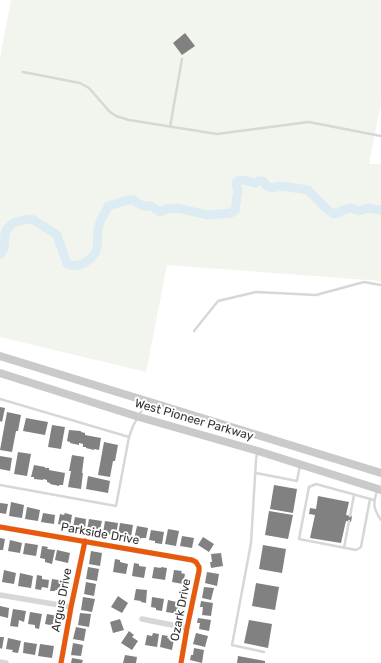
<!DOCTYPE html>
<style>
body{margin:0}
canvas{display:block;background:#fff}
</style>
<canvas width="381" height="663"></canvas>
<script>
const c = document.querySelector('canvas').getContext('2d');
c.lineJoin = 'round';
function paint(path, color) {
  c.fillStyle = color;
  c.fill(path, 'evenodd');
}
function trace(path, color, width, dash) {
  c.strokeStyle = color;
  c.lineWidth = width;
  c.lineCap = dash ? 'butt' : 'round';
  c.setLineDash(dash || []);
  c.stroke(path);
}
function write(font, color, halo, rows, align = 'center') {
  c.font = font + ' Rubik,sans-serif';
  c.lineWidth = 4;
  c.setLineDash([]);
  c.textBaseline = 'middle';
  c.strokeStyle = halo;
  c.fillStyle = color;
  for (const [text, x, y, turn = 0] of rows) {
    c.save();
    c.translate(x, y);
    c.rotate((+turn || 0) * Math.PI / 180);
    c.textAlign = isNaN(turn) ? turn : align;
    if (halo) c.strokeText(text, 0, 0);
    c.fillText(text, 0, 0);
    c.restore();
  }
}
const green = new Path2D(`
 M 11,0 L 381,0 L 381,103 L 369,164 L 381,164 L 381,281 L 167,265 L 146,372 L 0,337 L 0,58 Z`);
const river = new Path2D(`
 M 0,255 L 4,248 L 5,234 L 6,230 L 13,223 L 23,220 L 32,219 L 57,235 L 67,264 C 78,269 94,260 97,248 C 98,242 97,235 98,229 C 99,221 105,213 108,206 L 128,200 L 134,200 L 139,204 L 143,206 L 151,206 L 160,212 L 166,209 L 178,208 L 207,215 L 231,213 L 235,211 L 238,189 L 236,184 L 237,181 L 243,180 L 255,183 L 259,181 L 263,181 L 267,186 L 271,188 L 282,186 L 308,190 L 329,211 L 334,214 L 346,209 L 351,208 L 359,211 L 368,208 L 381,210`);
const building = new Path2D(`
 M 185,33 L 195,46 L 182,55 L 173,43 Z
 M 0,407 L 5,408 L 2,422 L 0,421 Z
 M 7,412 L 21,415 L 18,431 L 16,431 L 12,452 L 0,450 Z
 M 26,418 L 48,422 L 45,435 L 23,431 Z
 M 52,425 L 65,427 L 61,449 L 48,447 Z
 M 69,430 L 81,431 L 81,432 L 85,433 L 85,435 L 101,438 L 99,450 L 94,449 L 94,450 L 86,448 L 86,447 L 83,447 L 83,444 L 79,443 L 79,445 L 70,443 L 70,442 L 67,441 Z
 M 104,442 L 118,445 L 115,461 L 113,461 L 110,477 L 98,475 Z
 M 18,452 L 31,454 L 27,476 L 14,474 Z
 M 72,455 L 84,457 L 82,473 L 83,473 L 81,489 L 68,487 L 71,471 L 69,471 Z
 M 0,456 L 12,458 L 10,471 L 0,469 Z
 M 34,465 L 45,467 L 45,468 L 49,468 L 49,470 L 65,473 L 63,485 L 59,485 L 59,486 L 50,484 L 50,483 L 47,482 L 47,480 L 43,479 L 43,480 L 34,479 L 34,477 L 31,477 Z
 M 88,476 L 110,481 L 108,493 L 86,489 Z
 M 274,485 L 297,489 L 293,513 L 270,509 Z
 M 318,496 L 349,502 L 346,515 L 352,516 L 351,522 L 346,521 L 341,543 L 310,538 L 315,515 L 309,514 L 310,508 L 316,509 Z
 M 11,502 L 24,505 L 22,518 L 9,516 Z
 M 0,503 L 8,504 L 6,514 L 0,513 Z
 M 27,507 L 40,510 L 38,521 L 25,519 Z
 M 269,511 L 293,515 L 288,539 L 265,535 Z
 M 43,513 L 55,515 L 54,524 L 41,522 Z
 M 65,513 L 72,515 L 70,527 L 58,524 L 60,514 L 64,515 Z
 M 75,517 L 86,519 L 85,529 L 73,527 Z
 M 89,519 L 102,521 L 99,533 L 87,530 Z
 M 105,521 L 118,523 L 116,536 L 103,533 Z
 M 120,523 L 133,525 L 131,537 L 118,535 Z
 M 137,526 L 148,528 L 146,538 L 141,538 L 140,540 L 134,539 Z
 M 168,529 L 179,531 L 176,546 L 165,544 Z
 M 151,530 L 164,532 L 162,544 L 155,543 L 155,541 L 149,540 Z
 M 182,536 L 194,538 L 192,548 L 180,546 Z
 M 203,537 L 214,544 L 209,552 L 198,545 Z
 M 0,538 L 5,539 L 3,550 L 0,550 Z
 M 10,540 L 22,543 L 20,553 L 8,551 Z
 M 25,543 L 38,545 L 36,556 L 23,554 Z
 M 263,545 L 286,549 L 282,573 L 259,569 Z
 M 42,546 L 48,547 L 47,549 L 55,550 L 52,564 L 45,562 L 45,559 L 40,558 Z
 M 57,550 L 70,553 L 68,563 L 55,560 Z
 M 91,551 L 102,553 L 100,566 L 89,564 Z
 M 221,553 L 223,566 L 211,568 L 210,562 L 212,562 L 211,554 Z
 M 115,559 L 120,560 L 120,562 L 128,564 L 126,574 L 113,572 Z
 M 134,563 L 139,564 L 139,566 L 146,567 L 144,578 L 132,576 Z
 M 88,567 L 99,569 L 97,581 L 86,579 Z
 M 154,567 L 161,568 L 161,567 L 167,568 L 165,580 L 152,578 Z
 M 4,570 L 16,573 L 14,584 L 2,582 Z
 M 174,570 L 182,571 L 181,573 L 185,574 L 183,584 L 172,582 Z
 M 207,572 L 219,574 L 217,586 L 205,583 Z
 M 20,573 L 33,576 L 31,588 L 18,586 Z
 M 37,575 L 42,576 L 42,579 L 49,580 L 48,588 L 42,587 L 41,590 L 35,589 Z
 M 52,579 L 65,581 L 63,591 L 55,590 L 55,591 L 50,591 Z
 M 86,582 L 96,584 L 94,596 L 84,594 Z
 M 256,583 L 279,587 L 275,610 L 252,606 Z
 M 204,587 L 214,588 L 211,600 L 202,598 Z
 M 136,589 L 147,590 L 146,603 L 141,602 L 141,601 L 134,600 Z
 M 118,596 L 128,603 L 122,613 L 111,607 Z
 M 83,597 L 95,599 L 92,612 L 81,610 Z
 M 152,597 L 164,599 L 162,611 L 156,610 L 156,608 L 151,607 Z
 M 168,600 L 181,603 L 179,614 L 166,612 Z
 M 201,601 L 213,603 L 211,616 L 202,615 L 203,607 L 200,607 Z
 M 0,606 L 9,608 L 8,618 L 0,616 Z
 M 13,609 L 26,611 L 24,622 L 19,620 L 18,627 L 10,626 Z
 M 30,612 L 42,614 L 39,629 L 35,628 L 35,625 L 28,624 Z
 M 80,613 L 91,614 L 89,627 L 78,625 Z
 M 47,614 L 58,616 L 56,626 L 45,624 Z
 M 198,618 L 211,620 L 209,631 L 199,629 L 200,623 L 197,623 Z
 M 120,619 L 124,630 L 113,633 L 110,622 Z
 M 249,620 L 272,624 L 268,648 L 244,643 Z
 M 76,627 L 86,629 L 84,641 L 73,639 Z
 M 129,631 L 134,635 L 132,637 L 138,641 L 132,650 L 121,643 Z
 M 153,633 L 159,634 L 157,647 L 145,645 L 147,635 L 152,636 Z
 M 196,633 L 208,636 L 205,647 L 193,644 Z
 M 162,635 L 168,636 L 167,638 L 174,639 L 172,650 L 160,647 Z
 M 0,637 L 4,637 L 2,649 L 0,648 Z
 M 8,638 L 21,641 L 18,653 L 12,652 L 13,650 L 6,649 Z
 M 24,642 L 37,644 L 35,655 L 23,653 Z
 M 73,643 L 83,645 L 81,656 L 71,655 Z
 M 40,644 L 54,646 L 52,658 L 38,656 Z
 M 194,648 L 204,650 L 202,663 L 190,660 L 191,655 L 193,655 Z
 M 125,655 L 137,657 L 136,663 L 123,663 Z
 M 238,656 L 265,661 L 265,663 L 237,663 Z
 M 72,658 L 83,660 L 82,663 L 71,663 Z`);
const lane = new Path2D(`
 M 23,72 L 80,83 L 89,88 L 110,112 L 116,116 L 129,120 L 217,134 L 301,123 L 309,122 L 381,136
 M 170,127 L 182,59
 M 194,331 L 218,301 L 256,292 L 316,295 L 364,282 L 381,285
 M 0,399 L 129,437
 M 257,453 L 256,460 L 251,543 L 232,645 L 264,652
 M 256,473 L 297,481 L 300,465
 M 0,485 L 116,506 L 129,437 L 133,426 L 146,403
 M 377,491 C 373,504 373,508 381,520
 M 370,499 L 361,547 L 356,550 L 299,539 L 309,487 L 316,484 L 374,500
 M 350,516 L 354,495
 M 344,548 L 349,521`);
const street = new Path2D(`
 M 0,527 L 192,560 L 196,562 L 199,567 L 199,571 L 187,628 L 181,663
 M 0,595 L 71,607
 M 142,619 L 187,628
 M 0,662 L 6,663
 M 61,663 L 71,607 L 85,541`);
const primary = new Path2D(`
 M 0,356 L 381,473
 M 0,373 L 139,417 L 258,451 L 381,490`);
const cycleway = new Path2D(`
 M 0,527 L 192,560 L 196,562 L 199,567 L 199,571 L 187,628 L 181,663
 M 61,663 L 71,607 L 85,541`);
const streetNames = [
 ["West Pioneer Parkway",194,420,16],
 ["Parkside Drive",100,534,10],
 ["Argus Drive",62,600,-79],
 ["Ozark Drive",181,610,-79]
];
paint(green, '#f1f5ed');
trace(river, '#ddebf3', 9);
paint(building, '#818181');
trace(lane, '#d7d7d7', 2.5);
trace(street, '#d7d7d7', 5.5);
trace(primary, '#cacaca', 8);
trace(cycleway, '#e8590c', 5);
write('12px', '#333', '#fff', streetNames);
</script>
